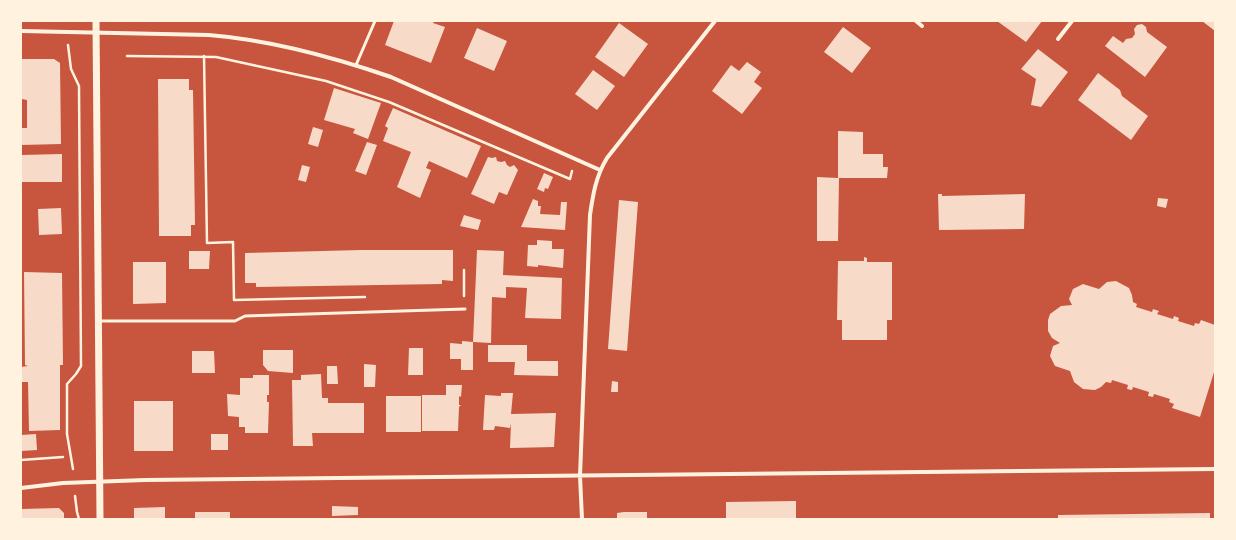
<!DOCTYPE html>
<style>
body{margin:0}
#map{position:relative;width:1236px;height:540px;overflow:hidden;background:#c8553d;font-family:Quicksand,sans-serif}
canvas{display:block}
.frame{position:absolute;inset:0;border:22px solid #fff3e0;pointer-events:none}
</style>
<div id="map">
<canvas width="1236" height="540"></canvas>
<div class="frame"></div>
</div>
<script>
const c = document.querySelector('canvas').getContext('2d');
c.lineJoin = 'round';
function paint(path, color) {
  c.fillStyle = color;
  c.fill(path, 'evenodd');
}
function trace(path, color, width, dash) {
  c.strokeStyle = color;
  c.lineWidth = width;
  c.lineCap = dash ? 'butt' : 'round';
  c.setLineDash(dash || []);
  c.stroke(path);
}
const building = new Path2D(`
 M 394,21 L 434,21 L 433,23 L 445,27 L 431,63 L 385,45 Z
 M 997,21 L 1042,21 L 1026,42 Z
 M 1202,21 L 1215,21 L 1215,31 Z
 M 619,23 L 648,44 L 624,77 L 595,57 Z
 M 1142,24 L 1146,27 L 1147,32 L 1167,47 L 1145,77 L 1105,46 L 1113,36 L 1123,43 L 1126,39 L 1132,38 L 1135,34 L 1134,29 L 1137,25 Z
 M 843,27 L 871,48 L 852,73 L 824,52 Z
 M 477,28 L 507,41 L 494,71 L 464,58 Z
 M 1038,49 L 1068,72 L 1041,107 L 1031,105 L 1036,79 L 1021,69 Z
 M 21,59 L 54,59 L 60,63 L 61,144 L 21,145 L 21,128 L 27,128 L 27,100 L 22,99 Z
 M 747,62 L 761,72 L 754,82 L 762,88 L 742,114 L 712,91 L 731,65 L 739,71 Z
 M 593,70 L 615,86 L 597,110 L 575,94 Z
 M 1098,73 L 1120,90 L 1122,96 L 1148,116 L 1131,140 L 1078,100 Z
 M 158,79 L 189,79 L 189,90 L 193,90 L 195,225 L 191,225 L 191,236 L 159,236 Z
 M 334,88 L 381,103 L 368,139 L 353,133 L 355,129 L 324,120 Z
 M 393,108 L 481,146 L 467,178 L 429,161 L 426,168 L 431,170 L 420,198 L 397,187 L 411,152 L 383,141 L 388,128 L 385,126 Z
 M 313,127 L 323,130 L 318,147 L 308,144 Z
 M 838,131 L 863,132 L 863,154 L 883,154 L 883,167 L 888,167 L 887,178 L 839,178 L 838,241 L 817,241 L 817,177 L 838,178 Z
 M 367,142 L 377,145 L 366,175 L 355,171 Z
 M 62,154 L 62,182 L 21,182 L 21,155 Z
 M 488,157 L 492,158 L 496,157 L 497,161 L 501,162 L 505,161 L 507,165 L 510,167 L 514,165 L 518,170 L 507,195 L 499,192 L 494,204 L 471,194 Z
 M 302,165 L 310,167 L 306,182 L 298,180 Z
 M 544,173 L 553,177 L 548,189 L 545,188 L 544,192 L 537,189 Z
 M 938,194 L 942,194 L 942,196 L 1025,194 L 1024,229 L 939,230 Z
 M 1158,198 L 1168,199 L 1166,208 L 1157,206 Z
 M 533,199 L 538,201 L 538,206 L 541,206 L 540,214 L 560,215 L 561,202 L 567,202 L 565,230 L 521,227 Z
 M 619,200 L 638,202 L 627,351 L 608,349 Z
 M 61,208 L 62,234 L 39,235 L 38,209 Z
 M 464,215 L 481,220 L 478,230 L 460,226 Z
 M 537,240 L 552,241 L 552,249 L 564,249 L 563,268 L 538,265 L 538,267 L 527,266 L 528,245 L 537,245 Z
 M 361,250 L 453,250 L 453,281 L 442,280 L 442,284 L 256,287 L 256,283 L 245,283 L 245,253 Z
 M 477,250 L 504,251 L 503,275 L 562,278 L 561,319 L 525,318 L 527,288 L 506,287 L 506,298 L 492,297 L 491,343 L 473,342 Z
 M 189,251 L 210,251 L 209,269 L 189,269 Z
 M 864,257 L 867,258 L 867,262 L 892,262 L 892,320 L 887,320 L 887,340 L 842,340 L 842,320 L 837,320 L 838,261 L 864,261 Z
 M 133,262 L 166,262 L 166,303 L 133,304 Z
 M 24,272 L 62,273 L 63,365 L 60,365 L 60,430 L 29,431 L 28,382 L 21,382 L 21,367 L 28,366 L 25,365 Z
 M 1116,281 L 1129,288 L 1132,295 L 1133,302 L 1137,304 L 1136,307 L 1152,312 L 1153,309 L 1159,311 L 1157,314 L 1173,319 L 1174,316 L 1179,318 L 1178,321 L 1194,326 L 1195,323 L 1199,324 L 1201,320 L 1215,325 L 1215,369 L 1200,417 L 1172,408 L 1174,404 L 1169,402 L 1170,399 L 1154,394 L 1153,397 L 1148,396 L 1149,392 L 1133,387 L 1132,390 L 1127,389 L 1128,385 L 1112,380 L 1111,383 L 1106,382 L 1101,387 L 1095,390 L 1083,389 L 1074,382 L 1070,371 L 1055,366 L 1050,356 L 1053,346 L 1060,343 L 1052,338 L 1048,331 L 1048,320 L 1050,314 L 1061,306 L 1072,305 L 1069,299 L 1073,289 L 1083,284 L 1099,289 L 1107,282 Z
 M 462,341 L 473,342 L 473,370 L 461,370 L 461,359 L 450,359 L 450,343 L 462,344 Z
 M 488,345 L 527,345 L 527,361 L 558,361 L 558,376 L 514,375 L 515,362 L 488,362 Z
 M 409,348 L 423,348 L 423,375 L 408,375 Z
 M 263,350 L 293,350 L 293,373 L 268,371 L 263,365 Z
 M 192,351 L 214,351 L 215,373 L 192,373 Z
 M 364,364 L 376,365 L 375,387 L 364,387 Z
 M 327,366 L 337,366 L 338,384 L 327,384 Z
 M 321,374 L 322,398 L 328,398 L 328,403 L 364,403 L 364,433 L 312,433 L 313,446 L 293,446 L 292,380 L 301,380 L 301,375 Z
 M 253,375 L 269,375 L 269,395 L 267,395 L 267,402 L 269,402 L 268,433 L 245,433 L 245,427 L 239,427 L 239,417 L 228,416 L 227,394 L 240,395 L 240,378 L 253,378 Z
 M 612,381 L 618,382 L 618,392 L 611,392 Z
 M 446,385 L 462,385 L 461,397 L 459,396 L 459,405 L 461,405 L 459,407 L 458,431 L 422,431 L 422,395 L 446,395 Z
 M 501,393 L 513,393 L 511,414 L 556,413 L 554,447 L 510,448 L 511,423 L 510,428 L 495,426 L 494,430 L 483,430 L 485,395 L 501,396 Z
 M 386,396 L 421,396 L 421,432 L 386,432 Z
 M 134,401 L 173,401 L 173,451 L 134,451 Z
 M 36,434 L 37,450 L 21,451 L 21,435 Z
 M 211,434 L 228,434 L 228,450 L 211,450 Z
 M 796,501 L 796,519 L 726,519 L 726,502 Z
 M 332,506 L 358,507 L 358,515 L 332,516 Z
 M 165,507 L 165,519 L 134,519 L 134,508 Z
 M 59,508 L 64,513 L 64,519 L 21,519 L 21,509 Z
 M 195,512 L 230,512 L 230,519 L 195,519 Z
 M 624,512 L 647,512 L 647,519 L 617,519 L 617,513 Z
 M 1210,513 L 1210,519 L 1058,519 L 1058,515 Z`);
const path = new Path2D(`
 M 68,45 L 71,69 L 79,86 L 81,366 L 76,374 L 67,384 L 67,434 L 73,469
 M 127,56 L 216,57 L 326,81 L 389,102 L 570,179 L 572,171
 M 204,56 L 207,243 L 233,242 L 234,300 L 365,297
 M 464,296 L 464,270
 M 21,460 L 63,457
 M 75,496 L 77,512 L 79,519`);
const service = new Path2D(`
 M 356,65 L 375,21
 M 98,321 L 235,321 L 245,316 L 465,309`);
const minor = new Path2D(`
 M 916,21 L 922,26
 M 21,31 L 209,35 C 270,40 333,57 391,77 L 600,170
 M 1058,39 L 1072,21
 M 21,488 L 63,483 L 145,480 L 1215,469
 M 582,519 L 580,476 L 590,215 C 593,194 596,176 607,158 L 715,21`);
const tertiary = new Path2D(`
 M 96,21 L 100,519`);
paint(building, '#f7dbc8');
trace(path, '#fff3e0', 2.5);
trace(service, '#fff3e0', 3);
trace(minor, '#fff3e0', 4);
trace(tertiary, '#fff3e0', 7);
</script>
